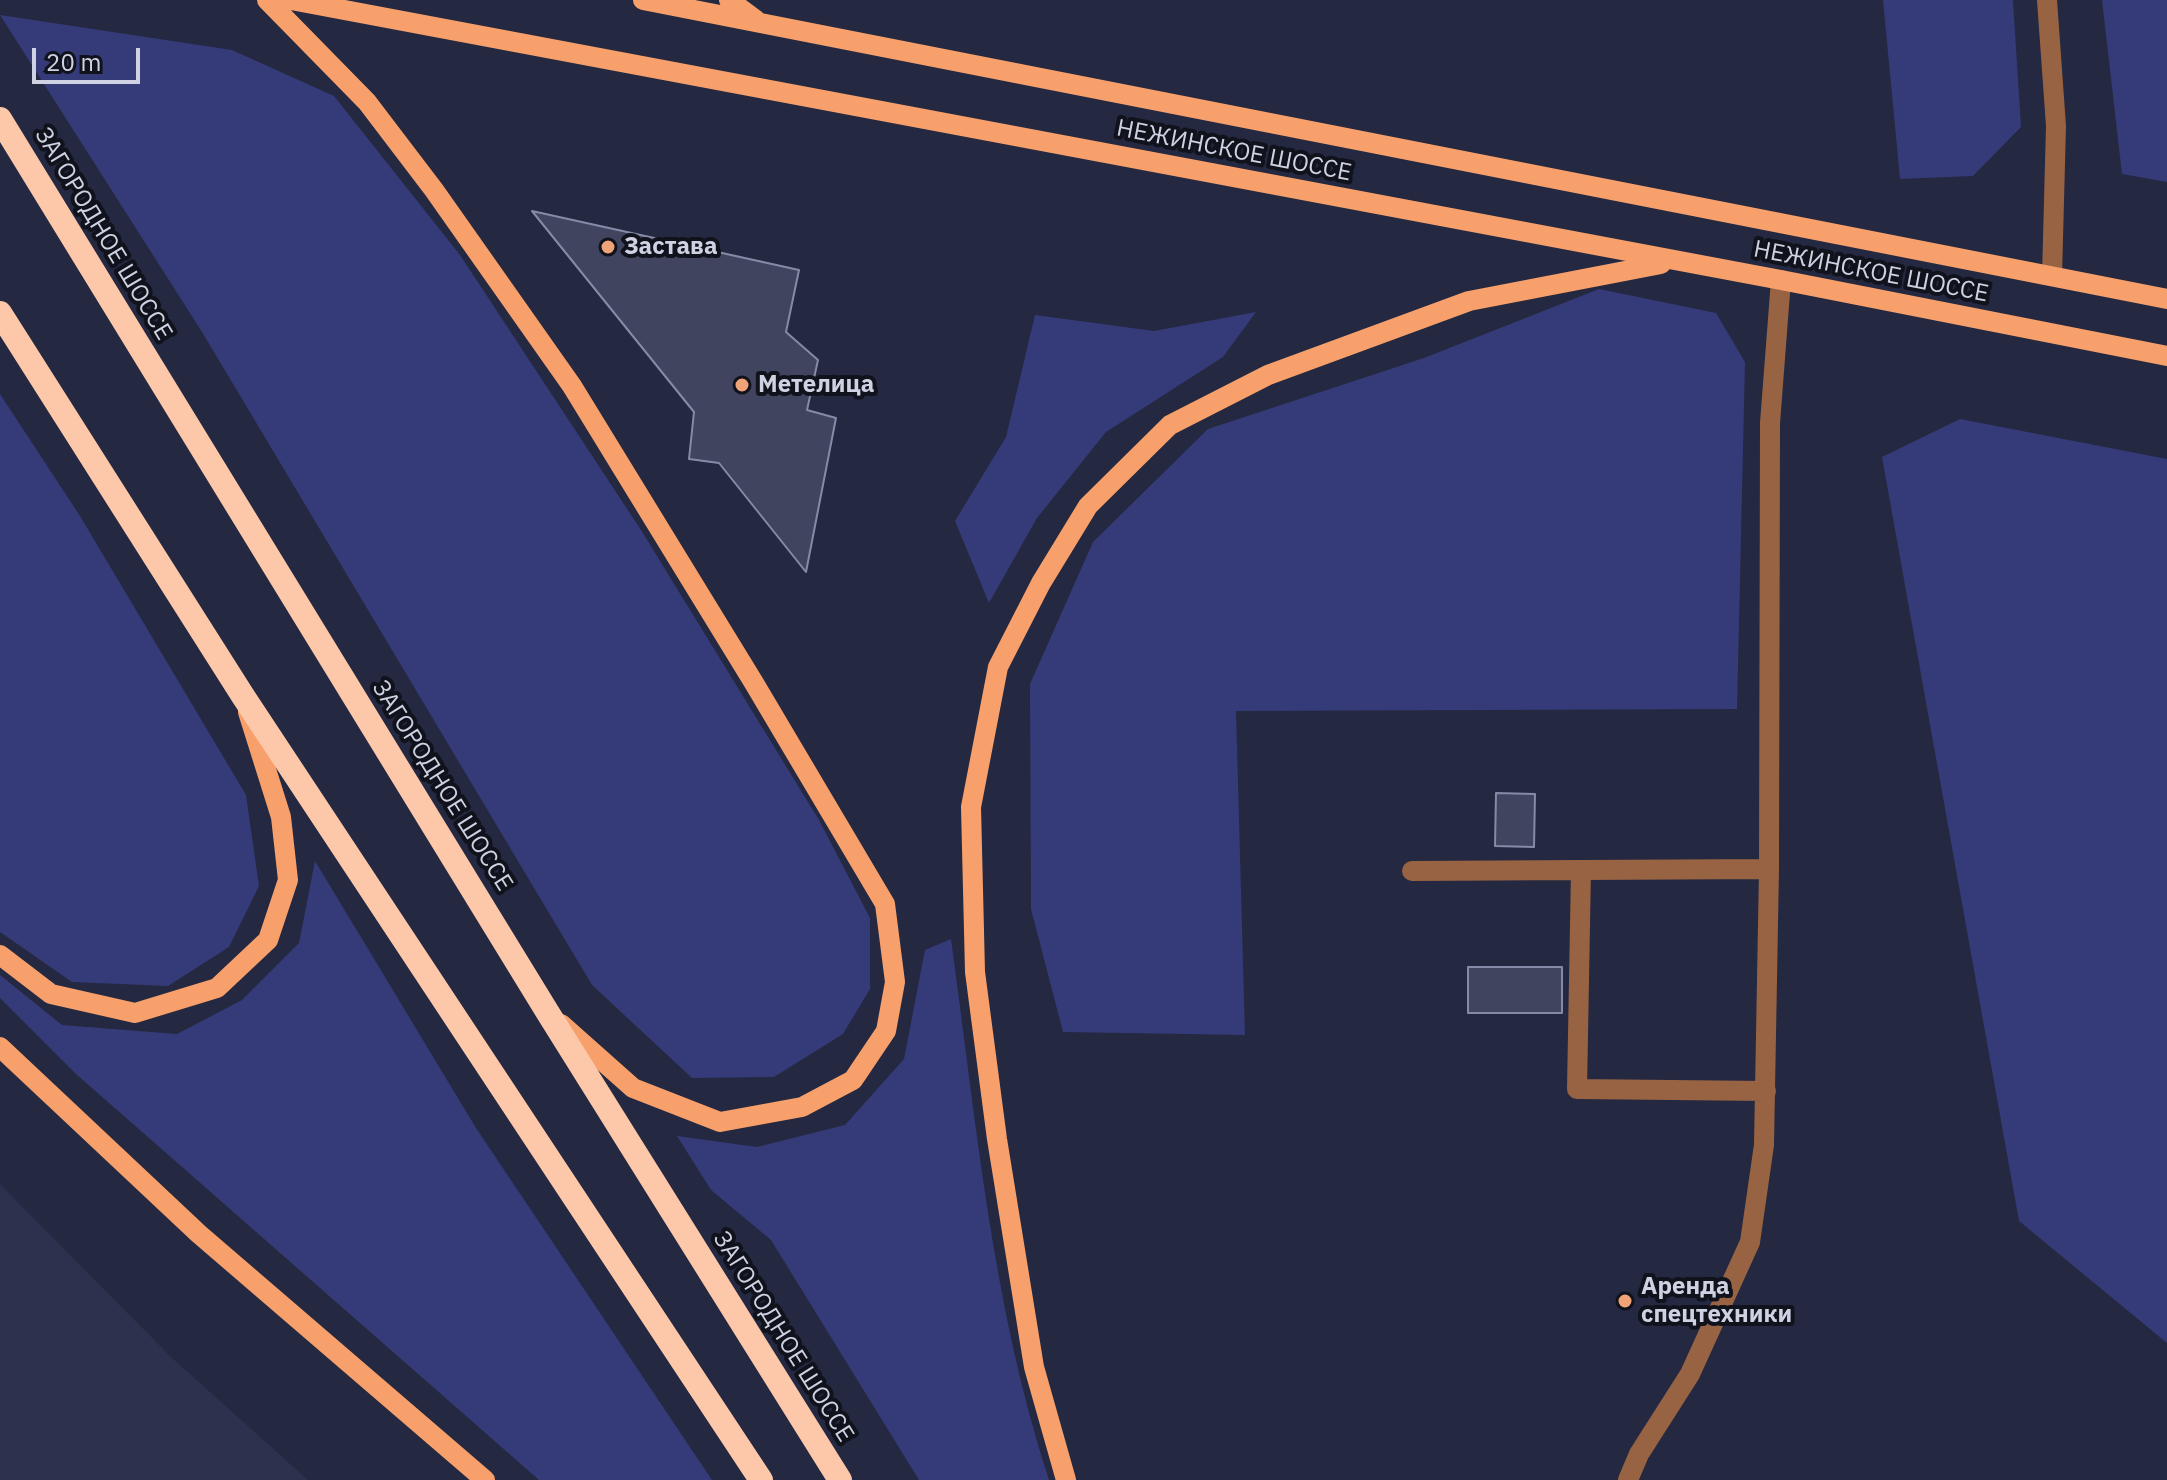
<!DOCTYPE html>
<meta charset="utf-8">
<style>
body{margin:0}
#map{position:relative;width:2167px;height:1480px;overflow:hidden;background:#242840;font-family:"IBM Plex Sans",sans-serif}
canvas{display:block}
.scale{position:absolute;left:32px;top:48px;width:108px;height:36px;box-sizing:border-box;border:4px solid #cfd2e2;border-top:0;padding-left:10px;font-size:24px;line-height:28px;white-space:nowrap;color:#cfd2e2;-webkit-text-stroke:6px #10121c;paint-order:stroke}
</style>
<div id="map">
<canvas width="2167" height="1480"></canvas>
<div class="scale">20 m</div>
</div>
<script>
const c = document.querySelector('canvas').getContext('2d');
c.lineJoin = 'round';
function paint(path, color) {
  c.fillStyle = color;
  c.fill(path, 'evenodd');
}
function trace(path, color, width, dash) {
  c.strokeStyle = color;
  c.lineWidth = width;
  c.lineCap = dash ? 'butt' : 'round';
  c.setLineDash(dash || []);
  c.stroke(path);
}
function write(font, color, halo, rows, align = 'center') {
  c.font = font + ' "IBM Plex Sans",sans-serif';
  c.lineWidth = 8;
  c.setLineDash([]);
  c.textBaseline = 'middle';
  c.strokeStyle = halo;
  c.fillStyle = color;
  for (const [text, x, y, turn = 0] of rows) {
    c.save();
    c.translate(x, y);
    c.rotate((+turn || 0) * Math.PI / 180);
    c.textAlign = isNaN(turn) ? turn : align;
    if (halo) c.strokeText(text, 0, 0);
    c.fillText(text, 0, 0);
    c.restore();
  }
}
const built = new Path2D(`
 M 0,1184 L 171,1357 L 308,1480 L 0,1480 Z`);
const green = new Path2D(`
 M 1883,0 L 2013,0 L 2021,127 L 1973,176 L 1900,179 Z
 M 2102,0 L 2167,0 L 2167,182 L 2122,174 Z
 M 0,15 L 232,50 L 334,96 L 460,255 L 641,530 L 819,820 L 870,918 L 870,989 L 843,1034 L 774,1077 L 692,1078 L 592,985 L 202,332 Z
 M 1599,289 L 1716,313 L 1745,362 L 1737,709 L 1236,711 L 1245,1035 L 1063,1032 L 1031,909 L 1030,684 L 1093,542 L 1208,429 L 1424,358 Z
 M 1256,312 L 1223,357 L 1106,432 L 1037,518 L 989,603 L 955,521 L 1006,437 L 1035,315 L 1154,331 Z
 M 0,394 L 80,516 L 246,795 L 259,886 L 229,947 L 168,986 L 72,982 L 0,932 Z
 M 1960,419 L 2167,459 L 2167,1343 L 2019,1221 L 1882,457 Z
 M 315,861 L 476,1128 L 712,1480 L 539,1480 L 76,1074 L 0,998 L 0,975 L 62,1025 L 177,1034 L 242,1000 L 299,943 Z
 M 951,939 C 976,1121 992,1305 1049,1480 L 919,1480 L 771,1240 L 711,1190 L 677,1136 L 757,1147 L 845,1125 L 904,1059 L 925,950 Z`);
const building = new Path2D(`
 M 532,211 L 799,270 L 786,332 L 818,360 L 807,410 L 836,418 L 806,572 L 719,463 L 689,459 L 694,412 Z
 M 1496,793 L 1535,794 L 1534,847 L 1495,846 Z
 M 1468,967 L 1562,967 L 1562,1013 L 1468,1013 Z`);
const minor = new Path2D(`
 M 2047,0 L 2056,126 L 2052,276
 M 1412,871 L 1581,870
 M 1766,1091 L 1577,1089 L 1581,870 L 1769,869
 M 1628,1480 L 1639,1454 L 1690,1374 L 1750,1242 L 1764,1145 L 1769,869 L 1770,423 L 1781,280`);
const major = new Path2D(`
 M 267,0 L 367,102 L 434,190 L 572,386 L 754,683 L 885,904 L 895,982 L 886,1031 L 853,1080 L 802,1107 L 720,1122 L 633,1088 L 561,1024
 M 291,0 L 1781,280 L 2167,356
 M 643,0 L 2167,299
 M 729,0 L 756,20
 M 0,955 L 51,994 L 135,1013 L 217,988 L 268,940 L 288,880 L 281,817 L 248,712
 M 0,1047 L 199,1234 L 485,1480
 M 1066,1480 L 1034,1367 L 997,1139 L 975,972 L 971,807 L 998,667 L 1041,583 L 1088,506 L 1170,425 L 1268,375 L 1469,301 L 1661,264`);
const highway = new Path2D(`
 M 0,119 L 548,1013 L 840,1480
 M 0,313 L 243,696 L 761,1480`);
const markers = [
 [608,247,8,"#efa376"],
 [742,385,8,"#efa376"],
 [1625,1301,8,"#efa376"]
];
const streetNames = [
 ["НЕЖИНСКОЕ ШОССЕ",1234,151,11],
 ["ЗАГОРОДНОЕ ШОССЕ",103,234,59],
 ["НЕЖИНСКОЕ ШОССЕ",1871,272,11],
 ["ЗАГОРОДНОЕ ШОССЕ",442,786,58],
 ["ЗАГОРОДНОЕ ШОССЕ",783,1337,58]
];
const poiNames = [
 ["Застава",624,247],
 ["Метелица",758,385],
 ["Аренда",1641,1287],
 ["спецтехники",1641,1315]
];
paint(built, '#2c314e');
paint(green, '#353b78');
paint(building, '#40445e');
trace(building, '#858ba7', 2);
trace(minor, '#986343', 20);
trace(major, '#f8a06b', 20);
trace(highway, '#fdc8a9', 24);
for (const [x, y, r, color] of markers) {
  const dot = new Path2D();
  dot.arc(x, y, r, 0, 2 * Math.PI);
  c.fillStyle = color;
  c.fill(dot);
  trace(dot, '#10121c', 3);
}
write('24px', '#cfd2e2', '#10121c', streetNames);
write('bold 24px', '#cfd2e2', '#10121c', poiNames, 'left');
</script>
